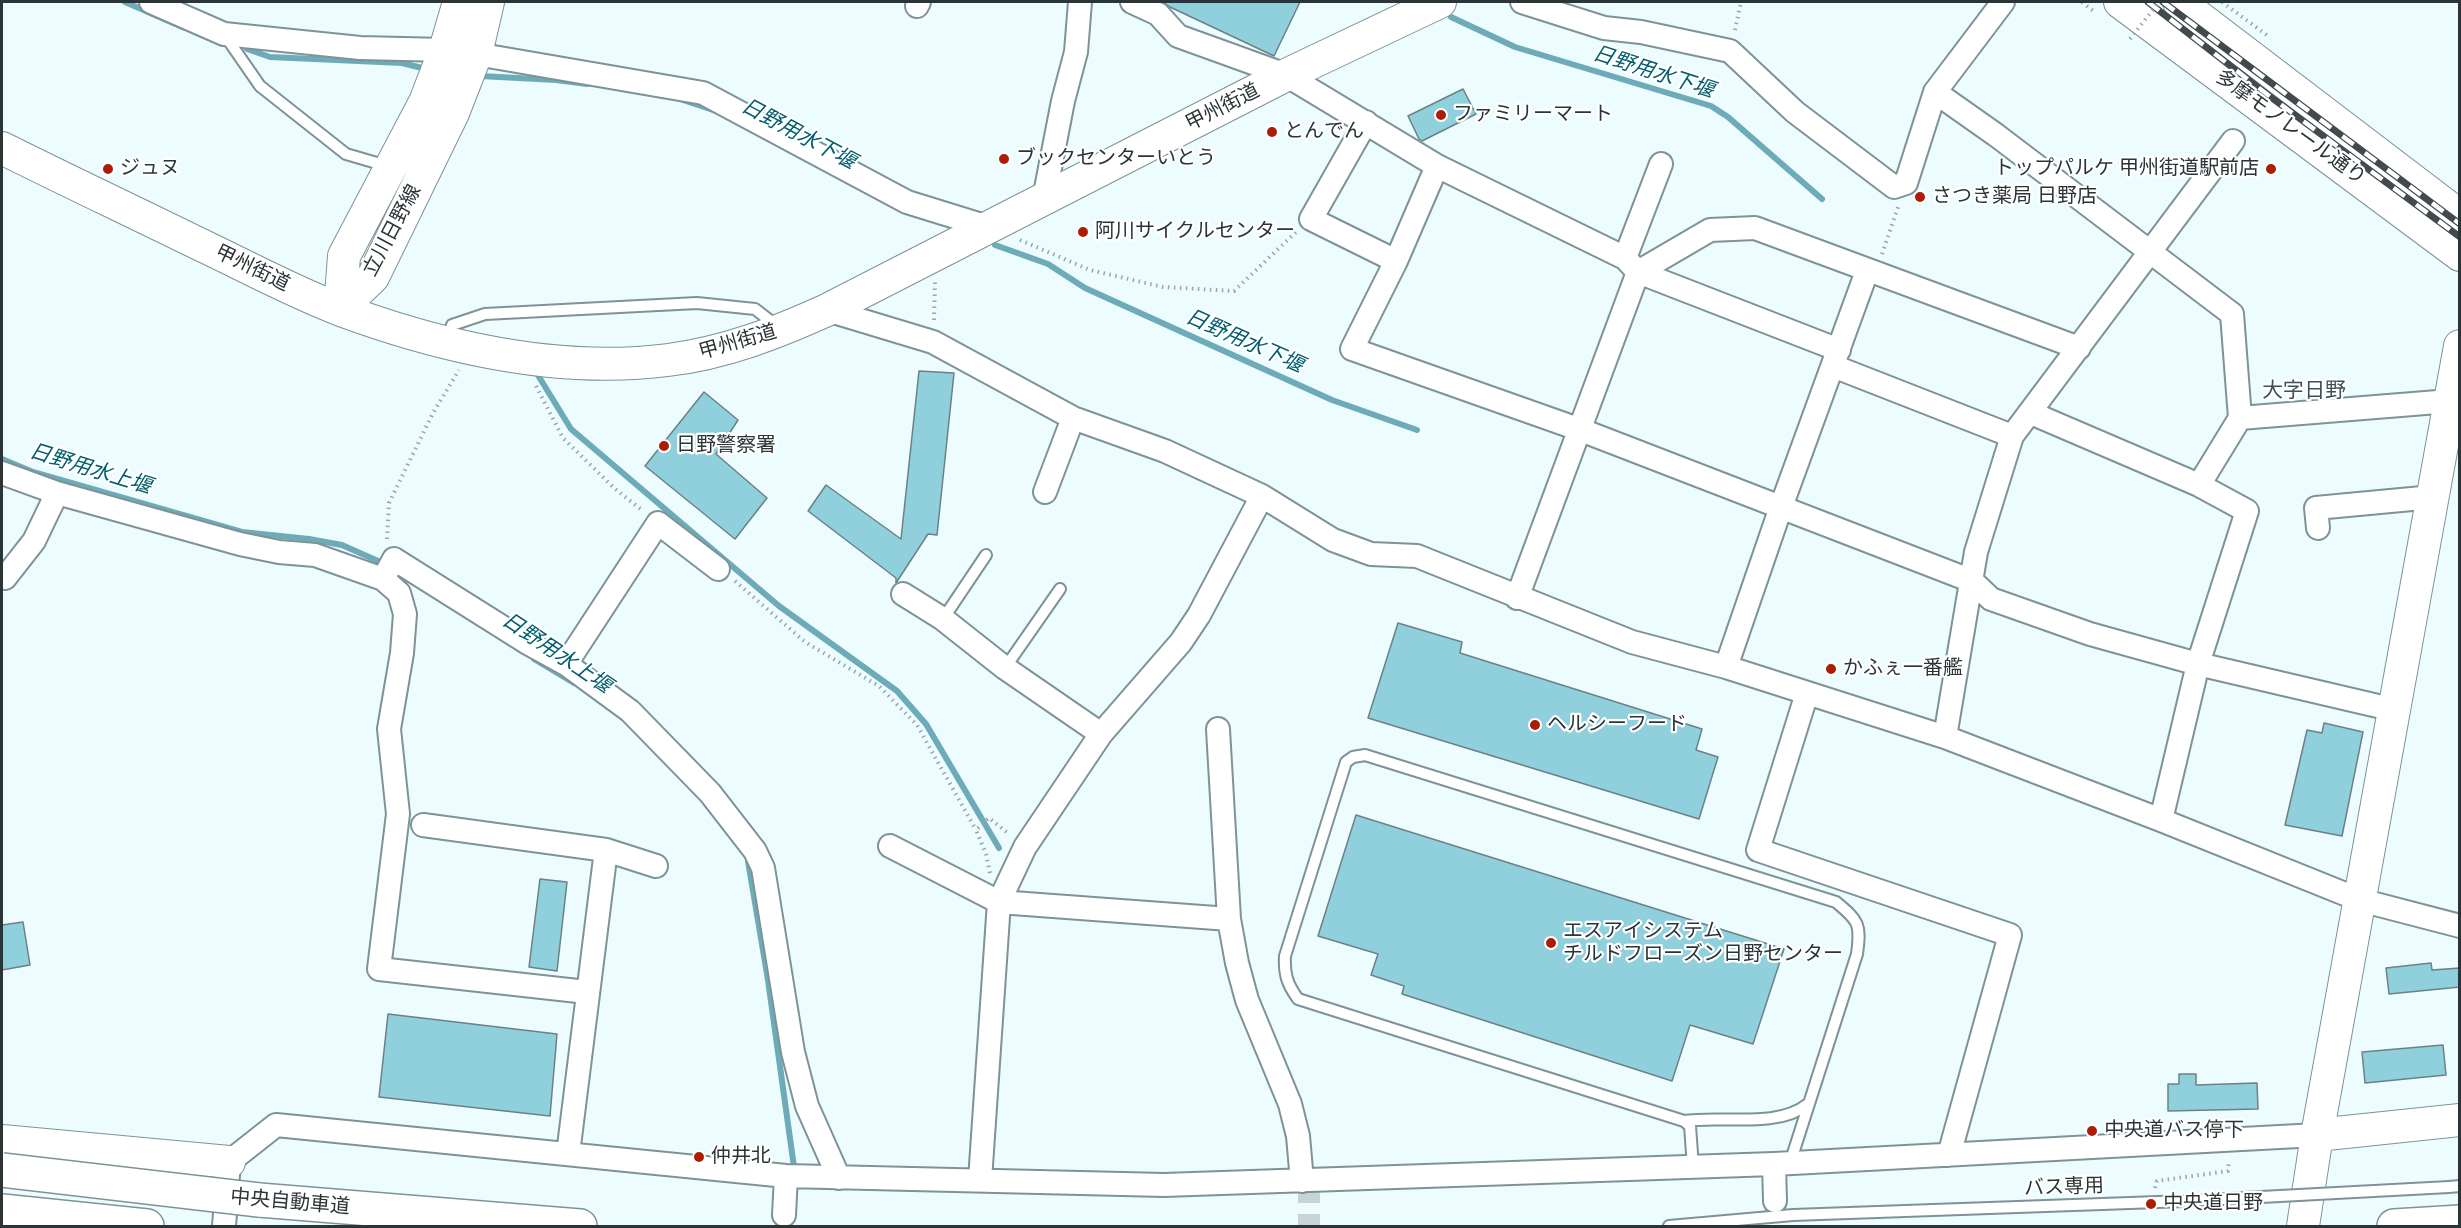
<!DOCTYPE html>
<meta charset="utf-8">
<style>
body{margin:0}
#map{position:relative;width:2461px;height:1228px;overflow:hidden;background:#edfcff;font-family:Roboto,sans-serif}
canvas{display:block}
.frame{position:absolute;inset:0;border:3px solid #2b3436;pointer-events:none}
</style>
<div id="map">
<canvas width="2461" height="1228"></canvas>
<div class="frame"></div>
</div>
<script>
const c = document.querySelector('canvas').getContext('2d');
c.lineJoin = 'round';
function trace(path, color, width, dash) {
  c.strokeStyle = color;
  c.lineWidth = width;
  c.lineCap = dash ? 'butt' : 'round';
  c.setLineDash(dash || []);
  c.stroke(path);
}
function paint(path, color) {
  c.fillStyle = color;
  c.fill(path, 'evenodd');
}
function write(font, color, halo, rows, align = 'center') {
  c.font = font + ' Roboto,"Noto Sans JP",sans-serif';
  c.lineWidth = 4.5;
  c.setLineDash([]);
  c.textBaseline = 'middle';
  c.strokeStyle = halo;
  c.fillStyle = color;
  for (const [text, x, y, turn = 0] of rows) {
    c.save();
    c.translate(x, y);
    c.rotate((+turn || 0) * Math.PI / 180);
    c.textAlign = isNaN(turn) ? turn : align;
    if (halo) c.strokeText(text, 0, 0);
    c.fillText(text, 0, 0);
    c.restore();
  }
}
const stream = new Path2D(`
 M 125,2 L 185,28
 M 1451,17 L 1515,47 L 1711,106 L 1728,117 L 1822,199
 M 247,49 L 270,57 L 402,63 L 422,68
 M 480,76 L 556,80 L 587,84
 M 680,99 L 716,111
 M 995,245 L 1048,264 L 1085,288 L 1332,400 L 1417,430
 M 536,372 L 571,429 L 779,606 L 897,691 L 926,724 L 999,848
 M 2,459 L 33,472 L 242,532 L 309,539 L 342,545 L 387,565
 M 534,659 L 574,683
 M 748,861 L 768,980 L 794,1167`);
const building = new Path2D(`
 M 1163,2 L 1300,2 L 1274,56 L 1170,7 Z
 M 1463,89 L 1476,114 L 1422,141 L 1419,139 L 1408,116 Z
 M 919,371 L 954,373 L 937,535 L 928,534 L 896,583 L 896,578 L 808,511 L 826,485 L 901,539 Z
 M 704,392 L 738,420 L 716,454 L 767,498 L 735,539 L 645,466 Z
 M 1398,623 L 1462,642 L 1460,653 L 1702,729 L 1696,750 L 1718,757 L 1699,819 L 1368,718 Z
 M 2324,723 L 2363,732 L 2342,836 L 2285,825 L 2307,730 L 2322,733 Z
 M 1356,815 L 1784,949 L 1753,1044 L 1690,1025 L 1672,1081 L 1402,994 L 1404,986 L 1371,975 L 1378,954 L 1318,936 Z
 M 540,879 L 567,882 L 557,971 L 529,967 Z
 M 23,922 L 30,965 L 2,970 L 2,925 Z
 M 2431,963 L 2432,970 L 2460,968 L 2460,987 L 2389,994 L 2386,968 Z
 M 388,1014 L 557,1034 L 550,1116 L 379,1097 Z
 M 2443,1045 L 2446,1075 L 2365,1083 L 2362,1052 Z
 M 2179,1074 L 2196,1074 L 2196,1085 L 2257,1083 L 2258,1109 L 2168,1111 L 2168,1084 L 2179,1084 Z`);
const streetTunnel = new Path2D(`
 M 1309,1181 L 1309,1226
 M 1775,1201 L 1776,1226`);
const path = new Path2D(`
 M 2082,2 L 2096,13
 M 1735,30 L 1741,2
 M 1020,240 L 1090,270 L 1163,287 L 1234,291 L 1296,232
 M 1882,254 L 1898,207
 M 934,320 L 935,282
 M 536,386 L 563,438 L 614,488 L 643,511
 M 387,539 L 389,503 L 433,413 L 459,370
 M 735,581 L 805,642 L 879,686 L 917,725 L 976,830
 M 990,873 L 986,854 L 976,830 L 989,818 L 1009,834
 M 2155,1188 L 2157,1181 L 2228,1171 L 2229,1160`);
const lane = new Path2D(`
 M 224,34 L 260,86 L 346,154 L 387,166
 M 446,341 L 452,325 L 485,314 L 697,303 L 755,309 L 777,326
 M 943,619 L 986,555
 M 1005,668 L 1060,589
 M 1684,1121 C 1722,1115 1777,1129 1808,1104
 M 1693,1167 L 1690,1126 L 1684,1121 L 1298,999 C 1287,984 1284,974 1285,956 L 1346,762 L 1353,757 L 1365,755 L 1836,902 C 1859,921 1861,924 1857,954 L 1790,1163
 M 2449,1187 L 2460,1186
 M 1669,1226 L 1793,1215 L 2186,1201`);
const street = new Path2D(`
 M 151,2 L 224,34 L 360,48 L 445,50
 M 1132,2 L 1158,14 L 1178,36 L 1286,75 L 1437,166 L 1625,258 L 1638,272 L 1710,230 L 1755,228 L 2079,348
 M 1522,2 L 1604,28 L 1641,32 L 1730,51 L 1795,112 L 1894,187 L 1906,183 L 1935,92 L 2003,2
 M 917,6 L 919,2
 M 476,54 L 703,93 L 907,202 L 991,228
 M 1935,92 L 1996,135 L 2232,314 L 2240,418 L 2450,401
 M 1366,122 L 1311,219 L 1396,261
 M 1437,166 L 1396,261 L 1352,349 L 1581,430 L 1972,581 L 1991,599 L 2090,634 L 2198,664 L 2395,710
 M 1044,199 L 1063,101 L 1076,52 L 1080,2
 M 1625,258 L 1661,164
 M 827,310 L 933,342 L 1073,418 L 1165,451 L 1262,496 L 1333,540 L 1371,554 L 1417,556 L 1632,642 L 1726,667 L 1945,737 L 2161,820 L 2360,900 L 2460,926
 M 1833,366 L 2012,436
 M 2031,413 L 2199,485 L 2240,418
 M 2,473 L 57,493 L 240,544 L 279,552 L 315,555 L 383,579 L 399,593 L 405,614 L 402,653 L 389,729 L 398,814 L 379,969 L 587,992
 M 1045,492 L 1073,418
 M 2318,528 L 2316,508 L 2433,497
 M 5,578 L 34,541 L 57,493
 M 383,579 L 394,559 L 526,642 L 566,664 L 630,711 L 710,793 L 755,851 L 763,868 L 793,1052 L 807,1106 L 839,1178
 M 903,594 L 943,619 L 1005,668 L 1101,734
 M 1517,598 L 1638,272 L 1839,350
 M 566,664 L 658,523 L 718,569
 M 1726,667 L 1781,507 L 1867,271
 M 1807,693 L 1758,850 L 2010,935 L 1949,1155
 M 1218,729 L 1229,919 L 1237,963 L 1247,1000 L 1290,1104 L 1298,1136 L 1302,1181
 M 1945,737 L 1976,552 L 2012,436 L 2233,141
 M 2161,820 L 2198,664 L 2247,511 L 2199,485
 M 423,825 L 606,850 L 656,866
 M 890,846 L 999,902 L 980,1180
 M 1229,919 L 999,902 L 1025,847 L 1101,734 L 1181,642 L 1199,615 L 1262,496
 M 568,1154 L 606,850
 M 1774,1164 L 1775,1201
 M 784,1215 L 786,1176
 M 224,1226 L 229,1162 L 276,1125 L 786,1176 L 1164,1185 L 1774,1164 L 2317,1135`);
const secondary = new Path2D(`
 M 2120,2 L 2460,255
 M 2179,2 L 2460,216
 M 2,148 C 66,180 132,211 197,243 C 244,265 291,291 341,310 C 444,348 557,374 668,360 C 725,353 776,333 827,310 L 1286,75 L 1440,2
 M 340,309 L 373,277 L 453,113 L 476,54 L 488,2
 M 340,309 L 344,256 L 425,102 L 445,50 L 459,2
 M 2317,1135 L 2460,1120
 M 2,1141 L 229,1162
 M 2303,1226 L 2317,1135 L 2460,346`);
const highway = new Path2D(`
 M 259,1200 L 580,1226
 M 2,1211 L 147,1226
 M 2394,1226 L 2460,1222`);
const rail = new Path2D(`
 M 2148,2 L 2268,95 L 2460,237
 M 2163,2 L 2460,224`);
const pathBridge = new Path2D(`
 M 2222,2 L 2268,36
 M 2130,39 L 2159,2`);
const laneBridge = new Path2D(`
 M 2186,1201 L 2449,1187`);
const highwayBridge = new Path2D(`
 M 2,1170 L 259,1200`);
const markers = [
 [1441,115,6,"#ac1d05"],
 [1272,132,6,"#ac1d05"],
 [1004,159,6,"#ac1d05"],
 [108,169,6,"#ac1d05"],
 [2271,169,6,"#ac1d05"],
 [1920,197,6,"#ac1d05"],
 [1083,232,6,"#ac1d05"],
 [664,446,6,"#ac1d05"],
 [1831,669,6,"#ac1d05"],
 [1535,725,6,"#ac1d05"],
 [1551,943,6,"#ac1d05"],
 [2092,1131,6,"#ac1d05"],
 [699,1157,6,"#ac1d05"],
 [2151,1204,6,"#ac1d05"]
];
const streetNames = [
 ["甲州街道",1223,108,-27],
 ["多摩モノレール通り",2290,128,36],
 ["立川日野線",393,231,-62],
 ["甲州街道",252,269,26],
 ["甲州街道",738,343,-16],
 ["バス専用",2064,1188,-2],
 ["中央自動車道",290,1203,5]
];
const poiNames = [
 ["ファミリーマート",1453,115],
 ["とんでん",1284,132],
 ["ブックセンターいとう",1016,159],
 ["ジュヌ",120,169],
 ["トップパルケ 甲州街道駅前店",2259,169,"right"],
 ["さつき薬局 日野店",1932,197],
 ["阿川サイクルセンター",1095,232],
 ["日野警察署",676,446],
 ["かふぇ一番艦",1843,669],
 ["ヘルシーフード",1547,725],
 ["エスアイシステム",1563,932],
 ["チルドフローズン日野センター",1563,955],
 ["中央道バス停下",2104,1131],
 ["仲井北",711,1157],
 ["中央道日野",2163,1204]
];
const waterNames = [
 ["日野用水下堰",1653,73,18],
 ["日野用水下堰",798,135,28],
 ["日野用水下堰",1244,342,24],
 ["日野用水上堰",90,470,17],
 ["日野用水上堰",556,654,34]
];
const neighbourhoodNames = [
 ["大字日野",2304,392]
];
trace(stream, '#6cabb7', 6);
paint(building, '#90d0dd');
trace(building, '#6b8186', 1.5);
trace(streetTunnel, '#c6d4d7', 22, [22, 11]);
trace(lane, '#7d9398', 14);
trace(street, '#7d9398', 26);
trace(secondary, '#7d9398', 34);
trace(highway, '#7d9398', 36);
trace(path, '#9aa6a9', 4, [1.5, 4.5]);
trace(lane, '#fff', 10);
trace(street, '#fff', 22);
trace(secondary, '#fff', 32);
trace(highway, '#fff', 33);
trace(rail, '#414b4d', 7);
trace(rail, '#fff', 4.5, [14]);
trace(laneBridge, '#7d9398', 14, []);
trace(highwayBridge, '#7d9398', 36, []);
trace(pathBridge, '#9aa6a9', 4, [1.5, 4.5]);
trace(laneBridge, '#fff', 10);
trace(highwayBridge, '#fff', 33);
for (const [x, y, r, color] of markers) {
  const dot = new Path2D();
  dot.arc(x, y, r, 0, 2 * Math.PI);
  c.fillStyle = color;
  c.fill(dot);
  trace(dot, '#fff', 2);
}
write('20px', '#2b3436', '#fff', streetNames);
write('20px', '#2b3436', '#fff', poiNames, 'left');
write('italic 21px', '#005e6c', '#fff', waterNames);
write('21px', '#3e5256', '#fff', neighbourhoodNames);
</script>
